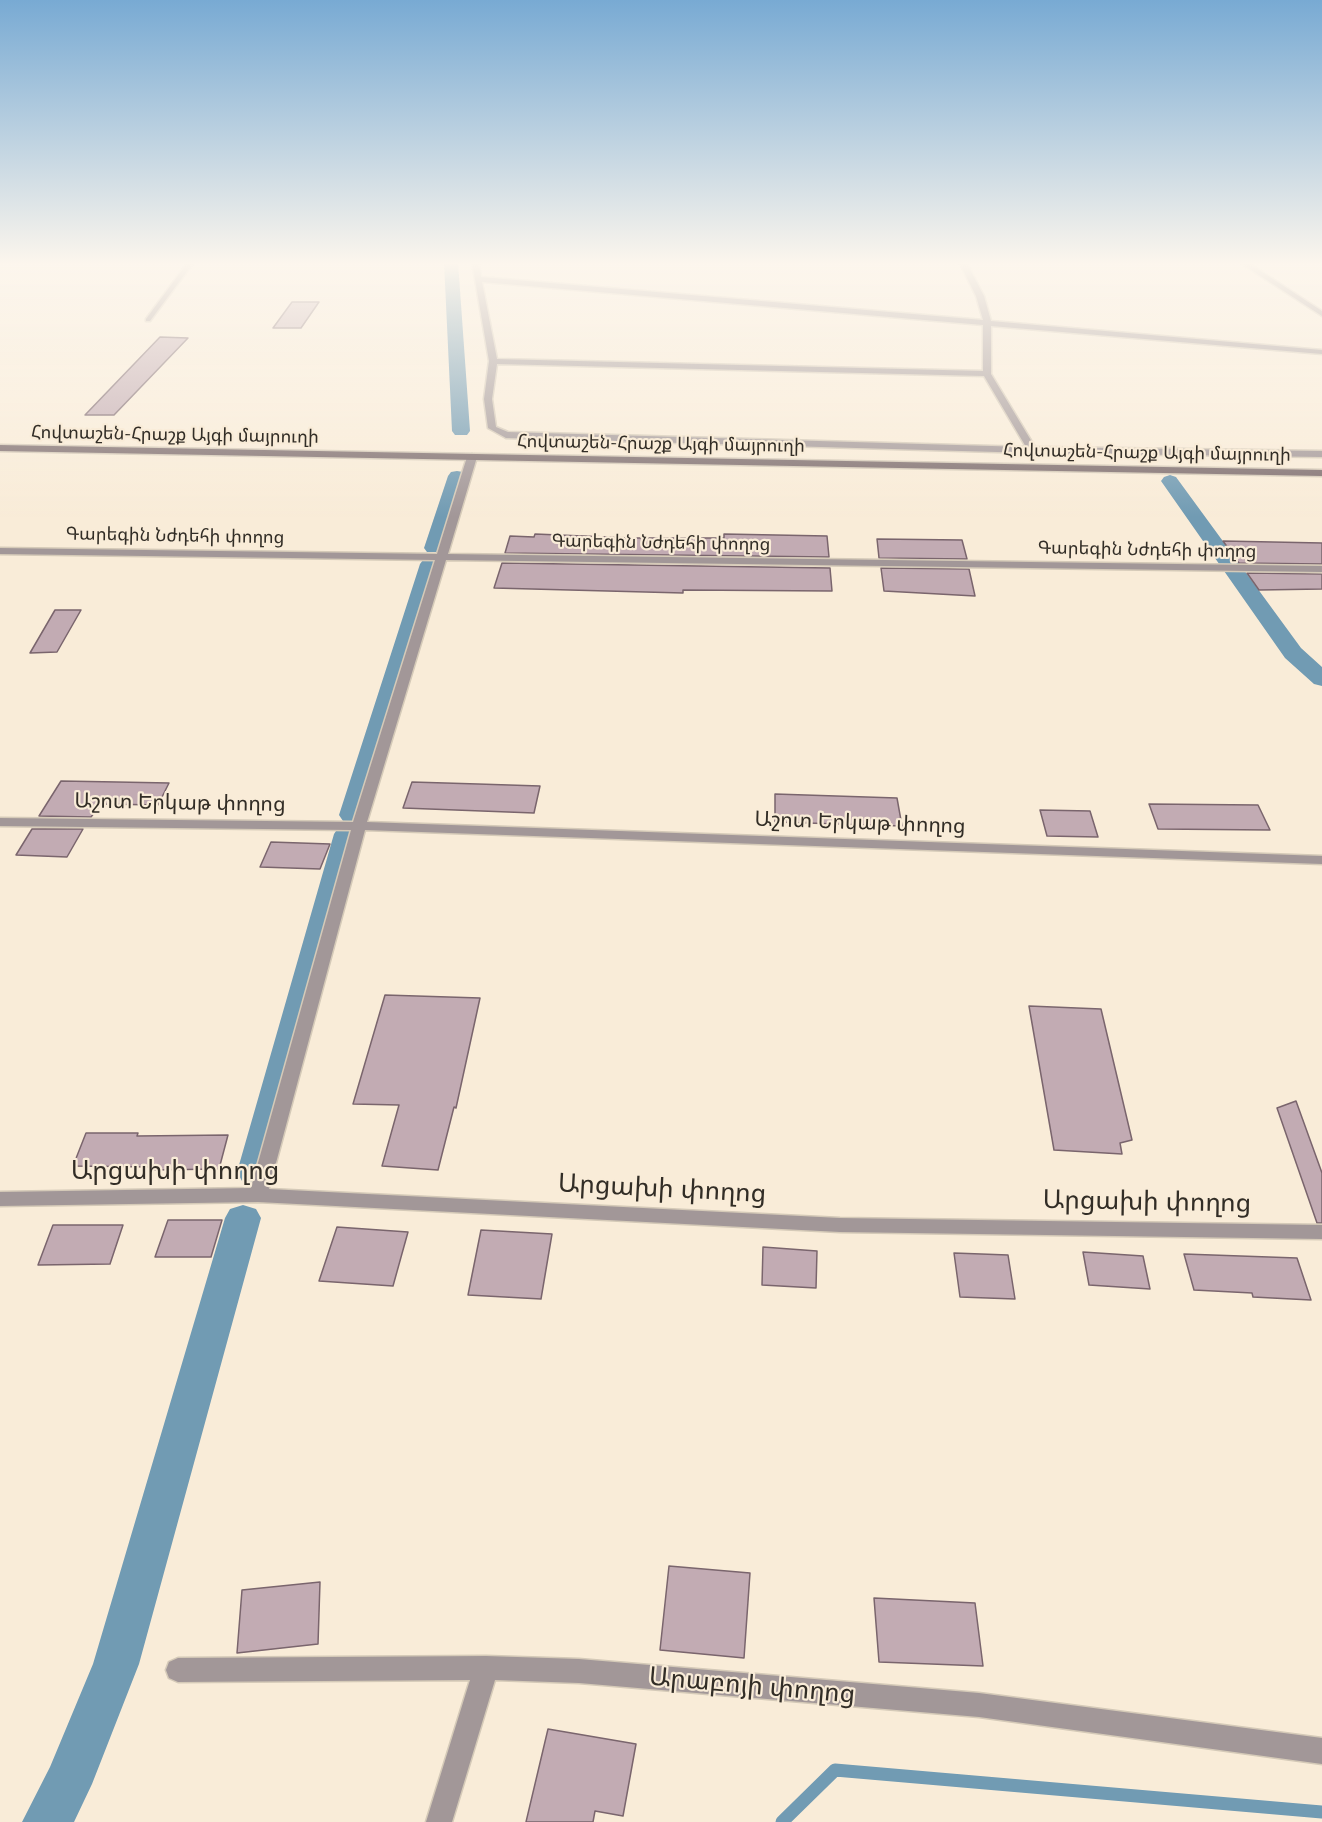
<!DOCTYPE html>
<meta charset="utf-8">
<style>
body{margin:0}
canvas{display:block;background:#f9ecd8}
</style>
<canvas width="1322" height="1822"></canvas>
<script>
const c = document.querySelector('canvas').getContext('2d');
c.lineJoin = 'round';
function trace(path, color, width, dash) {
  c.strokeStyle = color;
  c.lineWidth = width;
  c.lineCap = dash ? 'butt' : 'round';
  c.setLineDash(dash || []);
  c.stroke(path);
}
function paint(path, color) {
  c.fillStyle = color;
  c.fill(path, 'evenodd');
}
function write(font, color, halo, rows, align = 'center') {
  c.font = font + ' Montserrat,"Noto Sans Armenian",sans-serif';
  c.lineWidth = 4.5;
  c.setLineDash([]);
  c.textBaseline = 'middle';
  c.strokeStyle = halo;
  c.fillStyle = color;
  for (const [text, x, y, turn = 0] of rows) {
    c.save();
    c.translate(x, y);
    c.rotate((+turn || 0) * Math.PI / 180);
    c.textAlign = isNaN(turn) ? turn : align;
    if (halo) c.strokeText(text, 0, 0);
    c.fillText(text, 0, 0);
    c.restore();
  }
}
const stream = new Path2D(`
 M 782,1822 L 835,1770 L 1322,1812`);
const canal = new Path2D(`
 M 444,262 L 458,262 L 470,431 L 467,435 L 455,435 L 452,431 Z
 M 457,471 L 463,472 L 466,476 L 444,548 L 441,552 L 427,552 L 424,548 L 448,476 L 451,472 Z
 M 1170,475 L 1176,477 L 1301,648 L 1322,667 L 1322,686 L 1314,684 L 1285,658 L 1161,481 L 1164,477 Z
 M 430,558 L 437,560 L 440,564 L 365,815 L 361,821 L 352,823 L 343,821 L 339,815 L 420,564 L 423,560 Z
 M 347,826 L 356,828 L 360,834 L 271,1172 L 266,1181 L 254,1184 L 242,1181 L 237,1172 L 334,834 L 338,828 Z
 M 243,1205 L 256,1209 L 261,1218 L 139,1664 L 92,1784 L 74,1822 L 22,1822 L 50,1767 L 93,1664 L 225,1218 L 230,1209 Z`);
const building = new Path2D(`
 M 292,302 L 319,302 L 301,328 L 273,328 Z
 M 160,337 L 188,338 L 114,415 L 85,415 Z
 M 535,534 L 631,538 L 724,538 L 724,534 L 827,536 L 829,557 L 505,553 L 510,536 L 534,537 Z
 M 877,539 L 962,540 L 967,559 L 879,558 Z
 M 1223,541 L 1322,543 L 1322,564 L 1239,563 Z
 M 502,563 L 830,568 L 832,591 L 683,590 L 683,593 L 494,588 Z
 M 881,568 L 969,569 L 975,596 L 884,591 Z
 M 1247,573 L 1322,574 L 1322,589 L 1259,590 Z
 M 55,610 L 81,610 L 57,652 L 30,653 Z
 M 61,781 L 117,782 L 169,783 L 158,805 L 101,804 L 91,817 L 39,816 Z
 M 412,782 L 478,784 L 540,786 L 534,813 L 403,808 Z
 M 775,794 L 897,798 L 902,826 L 775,822 Z
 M 1149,804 L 1258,805 L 1270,830 L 1158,829 Z
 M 1040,810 L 1090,811 L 1098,837 L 1047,836 Z
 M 32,829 L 83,829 L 67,857 L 16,855 Z
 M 271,842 L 330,844 L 320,869 L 260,867 Z
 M 385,995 L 480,998 L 456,1108 L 454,1107 L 438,1170 L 382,1166 L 399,1105 L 353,1104 Z
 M 1029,1006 L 1101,1009 L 1132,1140 L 1120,1143 L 1122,1154 L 1054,1150 Z
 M 1296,1101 L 1322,1173 L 1322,1223 L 1317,1223 L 1277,1108 Z
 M 86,1133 L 138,1133 L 137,1136 L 228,1135 L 219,1169 L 152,1170 L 153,1167 L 73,1166 Z
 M 168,1220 L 222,1220 L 211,1257 L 155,1257 Z
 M 53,1225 L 123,1225 L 110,1264 L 38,1265 Z
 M 337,1227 L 408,1232 L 393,1286 L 319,1281 Z
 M 481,1230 L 552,1234 L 541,1299 L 468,1295 Z
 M 763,1247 L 817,1251 L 816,1288 L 762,1285 Z
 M 1083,1252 L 1143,1256 L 1150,1289 L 1089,1285 Z
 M 954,1253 L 1008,1255 L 1015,1299 L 960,1297 Z
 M 1184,1254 L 1297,1258 L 1311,1300 L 1253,1297 L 1252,1293 L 1194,1290 Z
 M 669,1566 L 750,1573 L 744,1658 L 660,1650 Z
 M 320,1582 L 318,1644 L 237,1653 L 242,1590 Z
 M 874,1598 L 975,1603 L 983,1666 L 879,1662 Z
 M 548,1729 L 636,1744 L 623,1816 L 595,1811 L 593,1822 L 526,1822 Z`);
const lane = new Path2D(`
 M 188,262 L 194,262 L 150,321 L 146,321 L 146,319 Z`);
const street = new Path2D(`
 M 472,262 L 479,262 L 481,277 L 983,320 L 976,296 L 959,262 L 966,262 L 984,296 L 991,321 L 1322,350 L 1322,354 L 991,326 L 991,374 L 1035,447 L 1322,451 L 1322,457 L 1032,453 L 506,438 L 488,428 L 484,399 L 489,361 ZM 482,282 L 983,325 L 983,371 L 497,359 ZM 497,364 L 984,376 L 1026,447 L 508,432 L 496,427 L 492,399 Z
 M 1239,262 L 1247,262 L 1322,311 L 1322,316 Z
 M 472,454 L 477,457 L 448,554 L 1322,566 L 1322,572 L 446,560 L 367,822 L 1322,856 L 1322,864 L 365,830 L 269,1189 L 840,1218 L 1322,1225 L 1322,1239 L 840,1232 L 258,1202 L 0,1206 L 0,1192 L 251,1188 L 351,830 L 0,826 L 0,818 L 353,822 L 435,560 L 0,554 L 0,548 L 437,554 L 467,457 Z
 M 486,1656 L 579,1659 L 979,1693 L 1322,1738 L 1322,1764 L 979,1717 L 579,1683 L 495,1680 L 452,1822 L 426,1822 L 470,1680 L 178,1682 L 169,1678 L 166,1670 L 169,1662 L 178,1658 Z`);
const secondary = new Path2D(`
 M 0,445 L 1322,470 L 1322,476 L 0,451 Z`);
const farStreetnames = [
 ["Հովտաշեն-Հրաշք Այգի մայրուղի",175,435,1],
 ["Հովտաշեն-Հրաշք Այգի մայրուղի",661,444,1],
 ["Հովտաշեն-Հրաշք Այգի մայրուղի",1147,453,1],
 ["Գարեգին Նժդեհի փողոց",175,536,1],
 ["Գարեգին Նժդեհի փողոց",661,543,1],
 ["Գարեգին Նժդեհի փողոց",1147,550,1]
];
const streetNames = [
 ["Աշոտ Երկաթ փողոց",180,803,1],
 ["Աշոտ Երկաթ փողոց",860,823,2]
];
const nearStreetnames = [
 ["Արցախի փողոց",175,1171],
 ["Արցախի փողոց",662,1189,3],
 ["Արցախի փողոց",1147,1202,1],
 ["Արաբոյի փողոց",752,1686,5]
];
trace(stream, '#719bb3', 13);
paint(canal, '#719bb3');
paint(building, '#c2abb3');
trace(building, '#7a656d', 1.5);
trace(lane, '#d5cab8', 3);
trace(street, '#d5cab8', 3);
trace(secondary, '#d5cab8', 3);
paint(lane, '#a29798');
paint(street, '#a29798');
paint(secondary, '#7e6e6f');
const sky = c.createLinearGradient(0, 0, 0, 517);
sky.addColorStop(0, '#78aad3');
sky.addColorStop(0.51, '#fcf6ed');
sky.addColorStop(1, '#fcf6ed00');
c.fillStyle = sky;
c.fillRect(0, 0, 1322, 517);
write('18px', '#322d26', '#f9ecd8', farStreetnames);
write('21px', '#322d26', '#f9ecd8', streetNames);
write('26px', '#322d26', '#f9ecd8', nearStreetnames);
</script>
